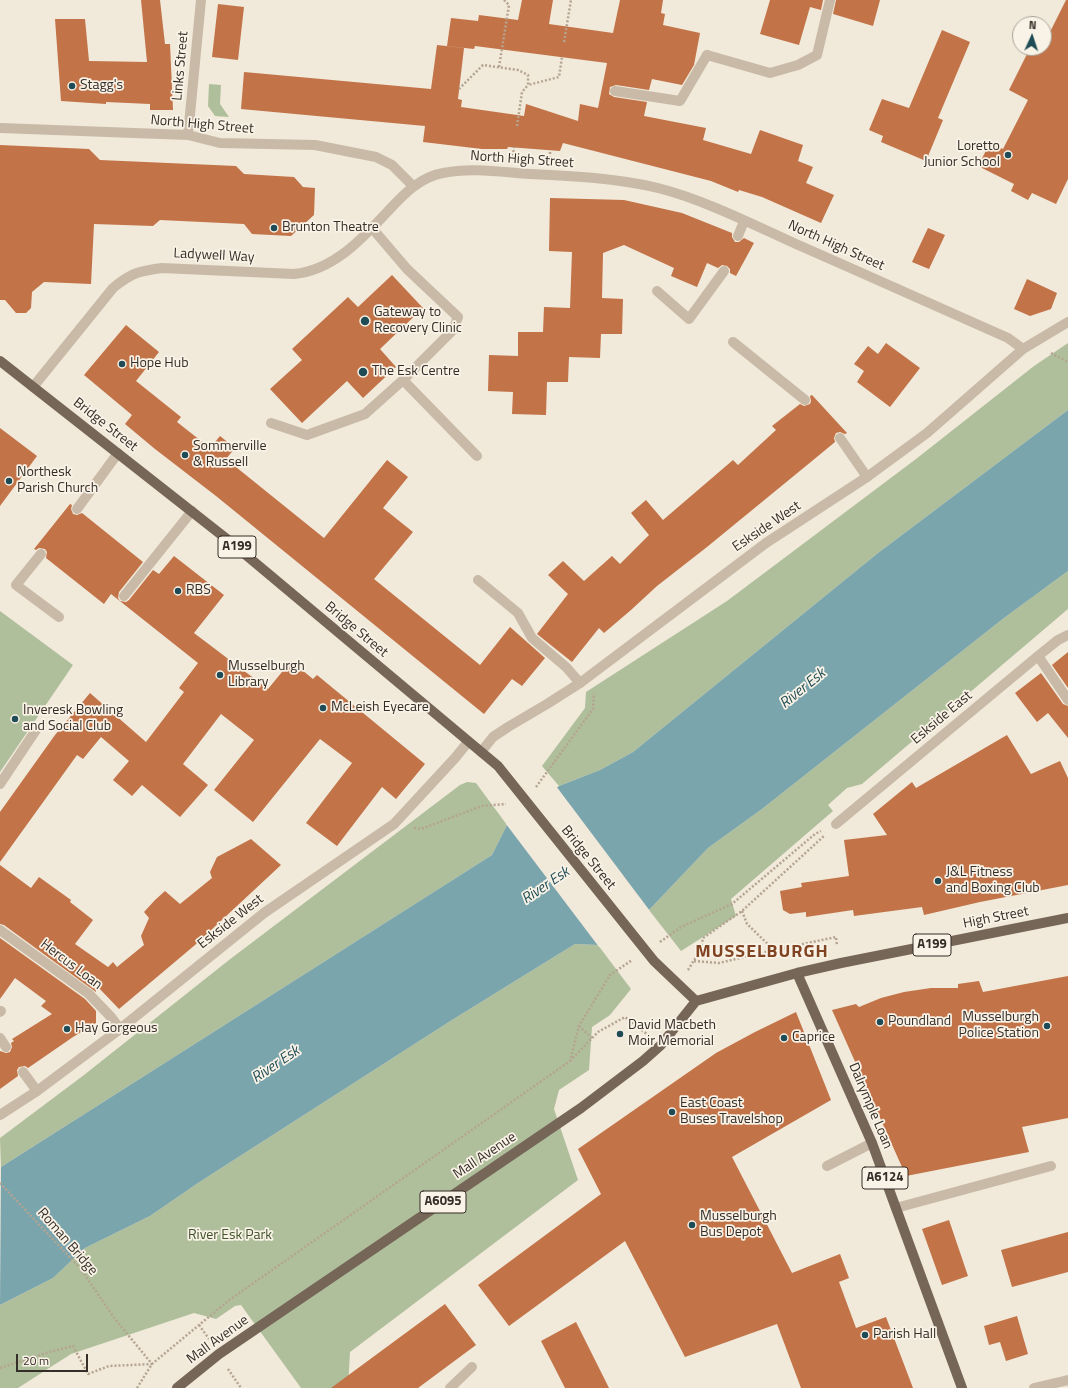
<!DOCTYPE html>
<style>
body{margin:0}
#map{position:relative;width:1068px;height:1388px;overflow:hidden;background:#f1e9da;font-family:"Titillium Web",sans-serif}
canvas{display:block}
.north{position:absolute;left:1012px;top:16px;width:40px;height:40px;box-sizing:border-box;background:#f9f2e6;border:1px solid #aba39a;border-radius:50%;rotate:3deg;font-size:11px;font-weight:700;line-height:16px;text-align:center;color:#352d27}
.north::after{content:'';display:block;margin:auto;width:14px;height:18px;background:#1e4b55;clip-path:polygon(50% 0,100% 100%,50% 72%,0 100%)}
.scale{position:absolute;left:16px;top:1354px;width:72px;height:18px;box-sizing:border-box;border:2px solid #352d27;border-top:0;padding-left:5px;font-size:12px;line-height:14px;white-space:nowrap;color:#352d27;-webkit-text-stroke:3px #f9f2e6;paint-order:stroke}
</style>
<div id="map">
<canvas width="1068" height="1388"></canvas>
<div class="north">N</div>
<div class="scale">20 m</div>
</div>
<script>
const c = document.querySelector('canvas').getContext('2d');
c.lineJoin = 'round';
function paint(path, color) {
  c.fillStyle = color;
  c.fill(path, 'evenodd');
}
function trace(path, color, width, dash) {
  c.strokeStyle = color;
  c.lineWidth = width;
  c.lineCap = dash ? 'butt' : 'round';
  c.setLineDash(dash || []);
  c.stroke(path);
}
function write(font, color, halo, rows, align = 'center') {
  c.font = font + ' "Titillium Web",sans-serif';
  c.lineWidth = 3.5;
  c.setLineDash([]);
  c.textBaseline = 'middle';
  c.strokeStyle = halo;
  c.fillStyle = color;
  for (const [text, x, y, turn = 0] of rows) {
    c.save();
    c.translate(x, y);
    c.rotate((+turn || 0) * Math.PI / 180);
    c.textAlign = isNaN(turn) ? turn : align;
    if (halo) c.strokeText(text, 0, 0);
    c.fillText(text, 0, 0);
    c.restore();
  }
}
const green = new Path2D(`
 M 209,84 L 221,85 L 220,104 L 229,117 L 215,116 L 208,106 Z
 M 1068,343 L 1068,410 L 878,553 L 633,752 L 600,770 L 559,786 L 542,766 L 585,708 L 586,692 L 727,601 L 916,459 L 1034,366 Z
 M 1068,571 L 1068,609 L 862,784 L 847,788 L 828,805 L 833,811 L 731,899 L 736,916 L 681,951 L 649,910 L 708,848 L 762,809 L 1004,618 Z
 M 0,611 L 73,665 L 0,772 Z
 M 467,782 L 476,783 L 507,825 L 492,855 L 1,1167 L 0,1138 L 84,1075 L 229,960 L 460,785 Z
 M 575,944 L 598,945 L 631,989 L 610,1015 L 592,1027 L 589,1070 L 559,1090 L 554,1109 L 578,1180 L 350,1352 L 348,1388 L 301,1388 L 241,1305 L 235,1306 L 216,1319 L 194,1313 L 71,1354 L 18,1388 L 0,1388 L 0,1305 L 53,1278 L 85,1248 L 150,1216 L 198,1183 L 452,1020 Z`);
const water = new Path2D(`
 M 1068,410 L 1068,571 L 1004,618 L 762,809 L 708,848 L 649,910 L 598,945 L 575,944 L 452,1020 L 198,1183 L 150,1216 L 85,1248 L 53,1278 L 0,1305 L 1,1167 L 492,855 L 507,825 L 559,786 L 600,770 L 633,752 L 878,553 Z`);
const pier = new Path2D(`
 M 556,786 L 650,911 L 599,947 L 506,824 Z`);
const building = new Path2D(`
 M 141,0 L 160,0 L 165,44 L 170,44 L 173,110 L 150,110 L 150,104 L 106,102 L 106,104 L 61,101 L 55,19 L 85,19 L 89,61 L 147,62 Z
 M 522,0 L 553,0 L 549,24 L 613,33 L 620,0 L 663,0 L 661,13 L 665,14 L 663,25 L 700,33 L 694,65 L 682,85 L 652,79 L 649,90 L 616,85 L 610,87 L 609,94 L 614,97 L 647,102 L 644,116 L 706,128 L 703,140 L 751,154 L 760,130 L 803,145 L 798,161 L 813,167 L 806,183 L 834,195 L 821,223 L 762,197 L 739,190 L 738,192 L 711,181 L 563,143 L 560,151 L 508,147 L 507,149 L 482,149 L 423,142 L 425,126 L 241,109 L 244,72 L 431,89 L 437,45 L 464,48 L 458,99 L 462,100 L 461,107 L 524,116 L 526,104 L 578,121 L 580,104 L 598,108 L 607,63 L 475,46 L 474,49 L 447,46 L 451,18 L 478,21 L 479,15 L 518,20 Z
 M 770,0 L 823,0 L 821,10 L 810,7 L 799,45 L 760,34 Z
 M 836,0 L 880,0 L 873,26 L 833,14 Z
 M 1066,0 L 1068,0 L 1068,179 L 1056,204 L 1032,193 L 1028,200 L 1011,191 L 1014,184 L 978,166 L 990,143 L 1003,149 L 1028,100 L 1009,90 L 1030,48 L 1044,48 L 1044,44 Z
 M 218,4 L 244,7 L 238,60 L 212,57 Z
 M 942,30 L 970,42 L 938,118 L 943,120 L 926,161 L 881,142 L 883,136 L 869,130 L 882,99 L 909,108 Z
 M 0,145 L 89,149 L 100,160 L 236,166 L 244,174 L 294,177 L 303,187 L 315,188 L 314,215 L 291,236 L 252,234 L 244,224 L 160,220 L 153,226 L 94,224 L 91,284 L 44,282 L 32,292 L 31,308 L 26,313 L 16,313 L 5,300 L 0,300 Z
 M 550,198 L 624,200 L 682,213 L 732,233 L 732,237 L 735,242 L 739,242 L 744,238 L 754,243 L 736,276 L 730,273 L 730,269 L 727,266 L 722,265 L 718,268 L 707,263 L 697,287 L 671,276 L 674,268 L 624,245 L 603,253 L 602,298 L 623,299 L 622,334 L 601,334 L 600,358 L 569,357 L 568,382 L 547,382 L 546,415 L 512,414 L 513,392 L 488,391 L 489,355 L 518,356 L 518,332 L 543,332 L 544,307 L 570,308 L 572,252 L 549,251 Z
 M 928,228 L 945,235 L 929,269 L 912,262 Z
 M 392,275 L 423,308 L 380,349 L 396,367 L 363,398 L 347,381 L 302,423 L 270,389 L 302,360 L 292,349 L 348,297 L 358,307 Z
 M 1027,279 L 1057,293 L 1051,309 L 1030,316 L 1014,309 Z
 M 126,325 L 159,352 L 136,381 L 181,417 L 177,422 L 210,448 L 220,436 L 235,448 L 226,459 L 324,538 L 387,460 L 408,477 L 383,508 L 413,532 L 374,579 L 480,665 L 510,627 L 545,658 L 522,686 L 512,679 L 484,714 L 216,496 L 155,449 L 125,424 L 132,415 L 84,375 Z
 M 886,343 L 920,368 L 890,407 L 857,382 L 864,371 L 854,364 L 868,346 L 878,354 Z
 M 812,395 L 847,433 L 845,434 L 840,432 L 836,433 L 834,438 L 835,442 L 812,461 L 707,547 L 657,586 L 631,610 L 604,633 L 599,628 L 572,662 L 537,634 L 568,594 L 548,575 L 563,561 L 584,581 L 612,556 L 620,564 L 649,535 L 631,513 L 646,500 L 663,520 L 733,460 L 738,465 L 776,430 L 772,426 L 800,404 L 804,406 L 810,404 L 811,401 L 810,396 Z
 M 0,428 L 37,456 L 0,506 Z
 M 70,504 L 72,505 L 71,509 L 73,514 L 77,515 L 82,513 L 143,562 L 119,592 L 118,598 L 120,601 L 126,602 L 129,600 L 153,570 L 159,574 L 174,556 L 224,595 L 194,633 L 268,689 L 291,661 L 313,679 L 317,675 L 425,764 L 396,799 L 382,787 L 337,846 L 306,823 L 352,763 L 320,739 L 253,822 L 214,790 L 254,740 L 221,714 L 183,764 L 208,785 L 180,817 L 142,785 L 132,796 L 113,780 L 129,761 L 101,737 L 83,759 L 77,755 L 0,862 L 0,812 L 55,735 L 90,693 L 146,742 L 184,692 L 179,688 L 198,663 L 111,594 L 104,604 L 46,558 L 47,552 L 45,549 L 39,548 L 36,550 L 34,549 Z
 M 1068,652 L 1068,688 L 1052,665 Z
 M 1041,673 L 1063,704 L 1068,706 L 1068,738 L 1048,713 L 1037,722 L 1015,693 Z
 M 1007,735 L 1031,774 L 1060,761 L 1068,778 L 1068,885 L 980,902 L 924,915 L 922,907 L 854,916 L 853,910 L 806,917 L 806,912 L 790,914 L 783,910 L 780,891 L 802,887 L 801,883 L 849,876 L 844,840 L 887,835 L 873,814 L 912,782 L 916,788 Z
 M 251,839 L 281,865 L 195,945 L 119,1009 L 96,985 L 96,992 L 4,925 L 0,924 L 0,865 L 31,888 L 39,877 L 71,900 L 70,902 L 93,920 L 75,944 L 108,967 L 113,962 L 117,967 L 144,945 L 141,936 L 149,918 L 144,912 L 155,900 L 165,891 L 180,904 L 212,878 L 210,872 L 217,857 Z
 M 0,938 L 85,999 L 96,1011 L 96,1023 L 73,1037 L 28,1068 L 25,1066 L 19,1067 L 17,1070 L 18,1076 L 0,1089 L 0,1051 L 6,1053 L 10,1052 L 12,1047 L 11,1043 L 14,1041 L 12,1039 L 52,1014 L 41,1006 L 46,1001 L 15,978 L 0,999 Z
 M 1068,976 L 1068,1118 L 1022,1127 L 1029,1152 L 906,1176 L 832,1010 L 856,1004 L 859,1007 L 881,998 L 904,992 L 931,988 L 958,988 L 958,984 L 979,981 L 983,992 Z
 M 796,1012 L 831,1100 L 732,1157 L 792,1273 L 840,1254 L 849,1278 L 839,1282 L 856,1328 L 886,1317 L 913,1388 L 801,1388 L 777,1324 L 685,1357 L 625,1241 L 509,1326 L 478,1285 L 601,1194 L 578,1149 L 716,1053 L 755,1032 Z
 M 949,1220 L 968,1276 L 942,1285 L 922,1229 Z
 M 1068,1232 L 1068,1272 L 1012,1287 L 1001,1250 Z
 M 445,1304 L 476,1345 L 418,1388 L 331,1388 Z
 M 1017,1316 L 1028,1354 L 1006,1361 L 1000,1342 L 989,1345 L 984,1326 Z
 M 576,1322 L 609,1388 L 565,1388 L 541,1341 Z`);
const path = new Path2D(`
 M 564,42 L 571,0
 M 499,67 L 509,5 L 504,0
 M 459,89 L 483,65 L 518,70 L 528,75 L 528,85 L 559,77 L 562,57
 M 517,126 L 522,92 L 528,85
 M 513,156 L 514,147
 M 550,158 L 550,151
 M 1051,353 L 1068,362
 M 536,787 L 593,709 L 594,693
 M 414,828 L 421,829 L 482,806 L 506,804
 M 742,911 L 747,924 L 774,950 L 836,937 L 837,946
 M 660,942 L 681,927 L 732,904 L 815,834 L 821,831
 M 694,961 L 719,963 L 774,950
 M 688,970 L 701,949 L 703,938 L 742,911 L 824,836
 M 579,1026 L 592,1038
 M 570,1061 L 598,1032 L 625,1017 L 647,1034
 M 0,1183 L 80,1268 L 115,1319 L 152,1364
 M 199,1325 L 209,1339
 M 0,1368 L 49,1352 L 73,1346 L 88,1374 L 109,1366 L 152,1364
 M 228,1369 L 241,1388
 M 137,1388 L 152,1364 L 228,1301 L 570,1061 L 579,1026 L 610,975 L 632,960`);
const service = new Path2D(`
 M 615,91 L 680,101 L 707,55
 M 372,228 L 407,269 L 458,317 L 453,330 L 403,380 L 477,456
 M 738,236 L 744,221
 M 657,291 L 689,319 L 724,271
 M 733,342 L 805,400
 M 271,423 L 307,435 L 365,414 L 403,380
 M 840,438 L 867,477
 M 77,509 L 118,453
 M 41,554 L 16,585 L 59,617
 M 478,580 L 518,613 L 532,638 L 566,667 L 580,683
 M 124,596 L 192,511
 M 1038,656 L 1068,700
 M 836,824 L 1038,656 L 1058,640 L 1068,635
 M 0,1012 L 1,1011
 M 0,1038 L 6,1047
 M 23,1072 L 37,1091
 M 827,1166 L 872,1143
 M 896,1208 L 1051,1166`);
const minor = new Path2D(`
 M 707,55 L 770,73 L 798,65 L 817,55 L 830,0
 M 0,128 L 188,135 L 220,143 L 315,145 L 376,157 L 392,165 L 413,186
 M 188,135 L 201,0
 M 33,387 L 113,288 C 131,273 139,271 162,268 L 294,274 C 334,270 363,238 389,210 C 404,194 420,177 443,173 C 471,167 501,172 529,174 C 572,176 616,178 658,188 C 705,200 752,224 796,244 C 867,275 938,307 1008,338 L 1023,349
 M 481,752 L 493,737 L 508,727 L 547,704 L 580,683 L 766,543 L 867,477 L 927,433 L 1023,349 L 1068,322
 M 0,784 L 36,730
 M 0,930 L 89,994 L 111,1017 L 120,1029
 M 0,1115 L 37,1091 L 120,1029 L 264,913 L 394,824 L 455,758 L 468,742
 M 450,1388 L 472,1367
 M 1034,1388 L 1068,1380`);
const primary = new Path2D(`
 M 0,361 L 228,540 L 498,766 L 654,961 L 696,1001
 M 797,973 L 872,1143 L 962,1388
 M 696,1001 L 797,973 L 841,963 L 1068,918
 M 177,1388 L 219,1354 L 581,1108 L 643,1061 L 661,1045 L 696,1001`);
const markers = [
 [72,86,4,"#1e4b55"],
 [1008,155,4,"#1e4b55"],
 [274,228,4,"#1e4b55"],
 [365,321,5,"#1e4b55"],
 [122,364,4,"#1e4b55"],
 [363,372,5,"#1e4b55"],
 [185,455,4,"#1e4b55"],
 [9,481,4,"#1e4b55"],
 [178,591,4,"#1e4b55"],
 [220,675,4,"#1e4b55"],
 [323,708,4,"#1e4b55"],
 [15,719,4,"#1e4b55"],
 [938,881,4,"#1e4b55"],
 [880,1022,4,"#1e4b55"],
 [1047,1026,4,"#1e4b55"],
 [67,1029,4,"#1e4b55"],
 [620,1034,4,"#1e4b55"],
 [784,1038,4,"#1e4b55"],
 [672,1112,4,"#1e4b55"],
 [692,1225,4,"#1e4b55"],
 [865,1335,4,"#1e4b55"]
];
const shields = [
 [237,547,38],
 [932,945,38],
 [885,1178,46],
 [443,1202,46]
];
const shieldNames = [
 ["A199",237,547],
 ["A199",932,945],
 ["A6124",885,1178],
 ["A6095",443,1202]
];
const streetNames = [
 ["Links Street",181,66,-85],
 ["North High Street",202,125,5],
 ["North High Street",522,160,4],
 ["North High Street",836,246,24],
 ["Ladywell Way",214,256,3],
 ["Bridge Street",105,425,38],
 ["Eskside West",767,527,-34],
 ["Bridge Street",356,630,40],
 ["Eskside East",942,718,-40],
 ["Bridge Street",588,858,51],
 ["High Street",996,918,-11],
 ["Eskside West",231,922,-38],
 ["Hercus Loan",71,965,37],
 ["Dalrymple Loan",870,1106,67],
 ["Mall Avenue",485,1156,-34],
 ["Roman Bridge",67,1242,49],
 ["Mall Avenue",218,1340,-36]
];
const poiNames = [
 ["Stagg's",80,86],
 ["Loretto",1000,147,"right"],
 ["Junior School",1000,163,"right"],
 ["Brunton Theatre",282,228],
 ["Gateway to",374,313],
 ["Recovery Clinic",374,329],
 ["Hope Hub",130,364],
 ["The Esk Centre",372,372],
 ["Sommerville",193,447],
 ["& Russell",193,463],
 ["Northesk",17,473],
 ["Parish Church",17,489],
 ["RBS",186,591],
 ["Musselburgh",228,667],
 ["Library",228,683],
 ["McLeish Eyecare",331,708],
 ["Inveresk Bowling",23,711],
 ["and Social Club",23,727],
 ["J&L Fitness",946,873],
 ["and Boxing Club",946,889],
 ["Musselburgh",1039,1018,"right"],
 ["Police Station",1039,1034,"right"],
 ["Poundland",888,1022],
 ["David Macbeth",628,1026],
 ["Moir Memorial",628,1042],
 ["Hay Gorgeous",75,1029],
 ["Caprice",792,1038],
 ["East Coast",680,1104],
 ["Buses Travelshop",680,1120],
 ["Musselburgh",700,1217],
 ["Bus Depot",700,1233],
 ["Parish Hall",873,1335]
];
const parkNames = [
 ["River Esk Park",230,1236]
];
const waterNames = [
 ["River Esk",803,689,-39],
 ["River Esk",546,886,-34],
 ["River Esk",276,1065,-34]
];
const districtNames = [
 ["MUSSELBURGH",762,953]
];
paint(green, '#afbf9b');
paint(water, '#7aa5ad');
paint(pier, '#f1e9da');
paint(building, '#c27347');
trace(path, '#b4a491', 2.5, [2, 2]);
trace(service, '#c8baa7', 10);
trace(minor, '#c8baa7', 10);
trace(primary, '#766658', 10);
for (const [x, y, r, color] of markers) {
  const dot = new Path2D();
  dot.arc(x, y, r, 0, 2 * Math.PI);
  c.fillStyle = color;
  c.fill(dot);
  trace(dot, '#f9f2e6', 1.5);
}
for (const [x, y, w] of shields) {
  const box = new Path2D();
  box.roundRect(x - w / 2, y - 11, w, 22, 3);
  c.fillStyle = '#f9f2e6';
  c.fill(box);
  trace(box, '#352d27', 1);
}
write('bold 13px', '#352d27', null, shieldNames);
write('14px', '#352d27', '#f9f2e6', streetNames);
write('14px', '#352d27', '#f9f2e6', poiNames, 'left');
write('14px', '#40522c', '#f9f2e6', parkNames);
write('italic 15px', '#1e4b55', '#f9f2e6', waterNames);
c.letterSpacing = '1px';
write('bold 18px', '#814423', '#f9f2e6', districtNames);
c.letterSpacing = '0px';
</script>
